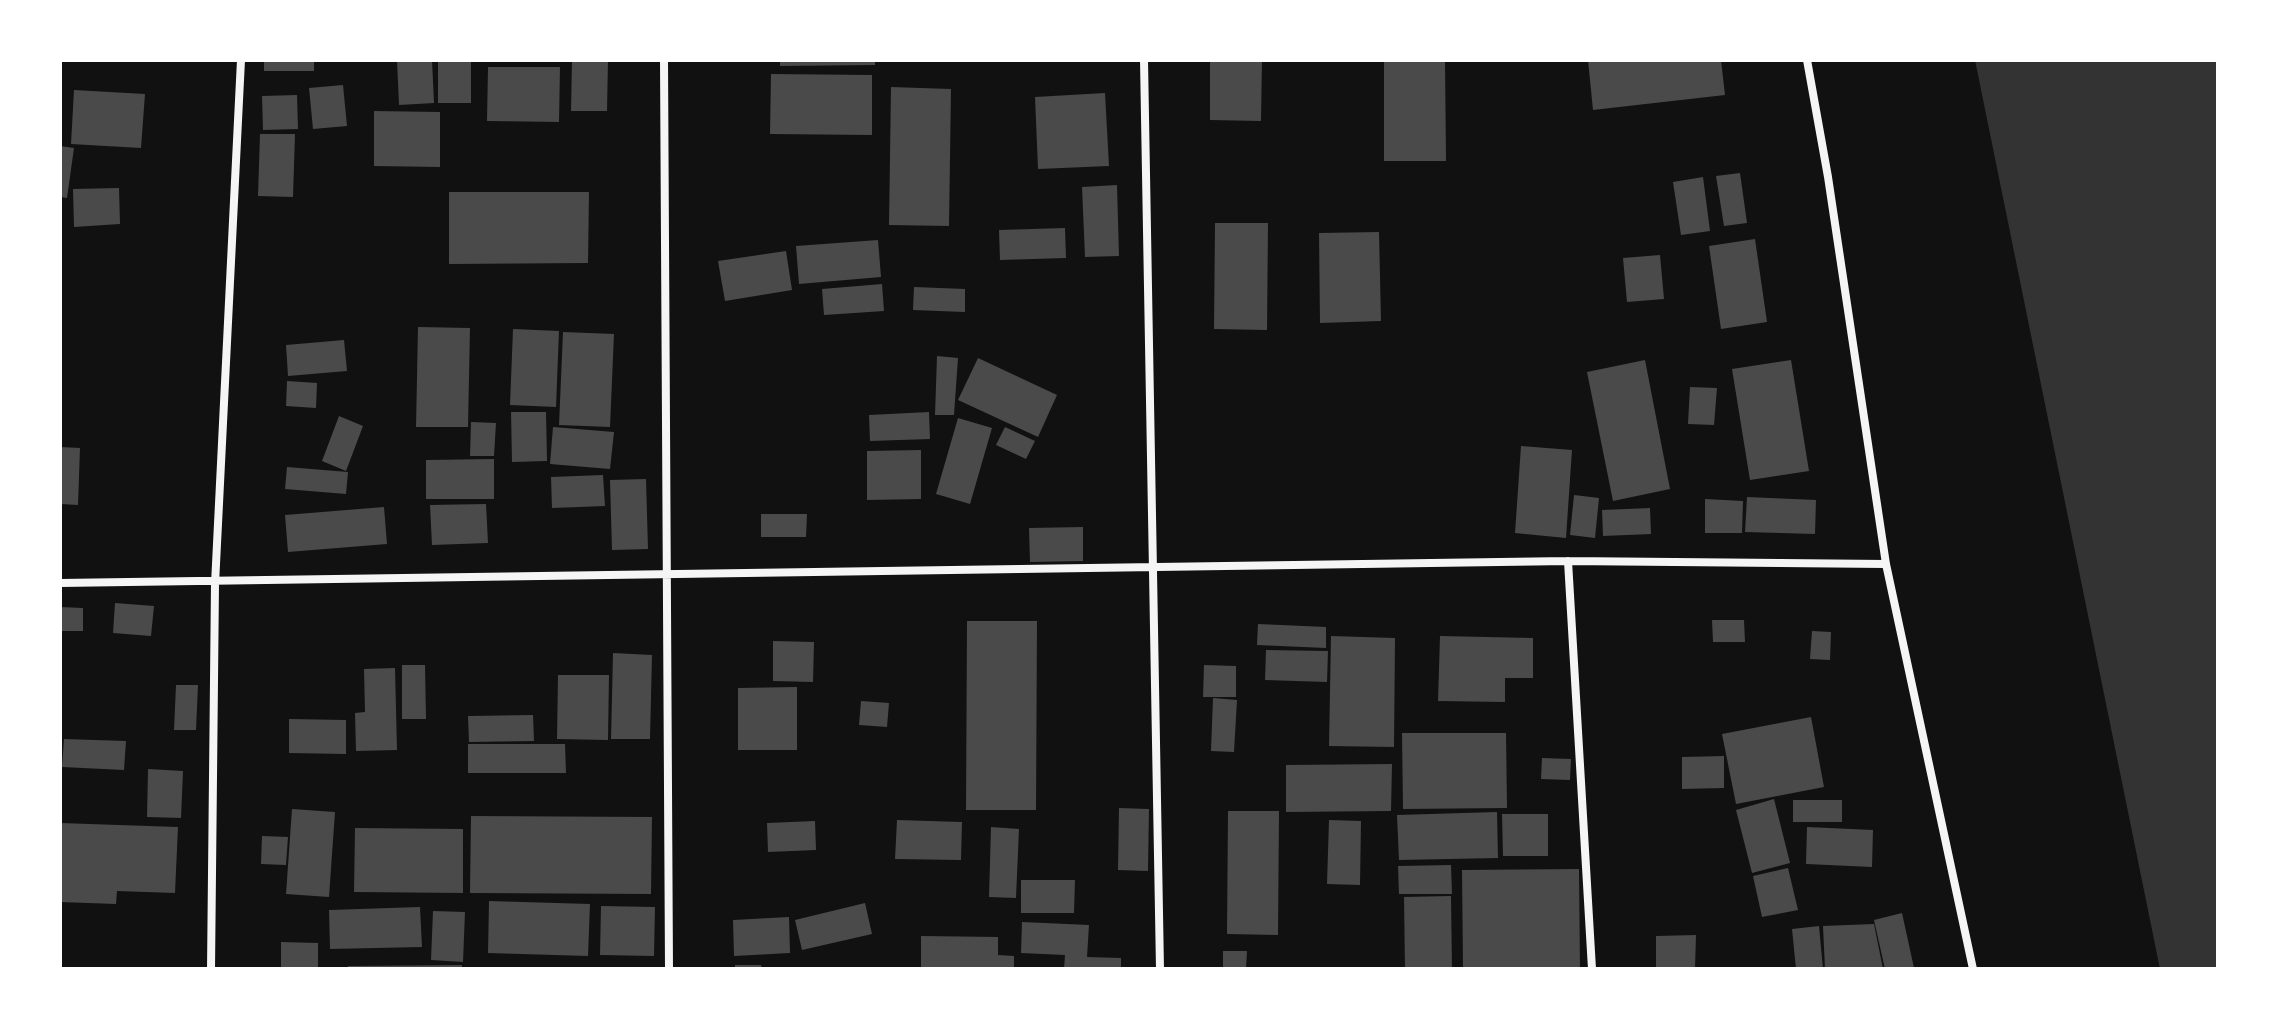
<!DOCTYPE html>
<style>
body{margin:0}
#map{position:relative;width:2278px;height:1029px;overflow:hidden;background:#111;font-family:Karla,sans-serif}
canvas{display:block}
.frame{position:absolute;inset:0;border:62px solid #fff;pointer-events:none}
</style>
<div id="map">
<canvas width="2278" height="1029"></canvas>
<div class="frame"></div>
</div>
<script>
const c = document.querySelector('canvas').getContext('2d');
c.lineJoin = 'round';
function paint(path, color) {
  c.fillStyle = color;
  c.fill(path, 'evenodd');
}
function trace(path, color, width, dash) {
  c.strokeStyle = color;
  c.lineWidth = width;
  c.lineCap = dash ? 'butt' : 'round';
  c.setLineDash(dash || []);
  c.stroke(path);
}
const water = new Path2D(`
 M 1975,60 L 2218,60 L 2218,969 L 2160,969 Z`);
const building = new Path2D(`
 M 264,60 L 314,60 L 314,71 L 264,71 Z
 M 397,60 L 432,60 L 434,103 L 399,105 Z
 M 438,60 L 471,60 L 471,103 L 438,103 Z
 M 572,60 L 608,60 L 607,111 L 571,111 Z
 M 780,60 L 875,60 L 875,65 L 780,66 Z
 M 1210,60 L 1262,60 L 1261,121 L 1210,120 Z
 M 1384,60 L 1445,60 L 1446,161 L 1384,161 Z
 M 1588,60 L 1721,60 L 1725,95 L 1593,110 Z
 M 488,67 L 560,67 L 559,122 L 487,121 Z
 M 771,74 L 872,75 L 872,135 L 770,134 Z
 M 343,85 L 347,126 L 313,129 L 309,88 Z
 M 891,87 L 951,89 L 949,226 L 889,225 Z
 M 74,90 L 145,94 L 141,148 L 71,144 Z
 M 1105,93 L 1109,166 L 1038,169 L 1035,97 Z
 M 297,95 L 298,129 L 263,130 L 262,96 Z
 M 374,111 L 440,112 L 440,167 L 374,166 Z
 M 260,134 L 295,134 L 293,197 L 258,196 Z
 M 60,146 L 74,148 L 67,198 L 60,197 Z
 M 1740,173 L 1747,223 L 1724,226 L 1716,176 Z
 M 1703,177 L 1710,231 L 1681,235 L 1673,182 Z
 M 1117,185 L 1119,256 L 1085,257 L 1082,187 Z
 M 119,188 L 120,224 L 74,227 L 73,189 Z
 M 449,192 L 589,192 L 588,263 L 449,264 Z
 M 1215,223 L 1268,223 L 1267,330 L 1214,329 Z
 M 1065,228 L 1066,258 L 1000,260 L 999,230 Z
 M 1379,232 L 1381,321 L 1320,323 L 1319,233 Z
 M 1755,239 L 1767,322 L 1721,329 L 1709,246 Z
 M 878,240 L 881,277 L 799,284 L 796,246 Z
 M 786,251 L 792,290 L 725,301 L 718,261 Z
 M 1660,255 L 1664,299 L 1627,302 L 1623,258 Z
 M 882,284 L 884,311 L 824,315 L 822,289 Z
 M 914,287 L 965,289 L 965,312 L 913,310 Z
 M 418,327 L 470,328 L 468,427 L 416,427 Z
 M 513,329 L 559,331 L 556,407 L 510,405 Z
 M 563,332 L 614,334 L 610,427 L 559,425 Z
 M 344,340 L 347,371 L 288,376 L 286,345 Z
 M 937,356 L 958,358 L 954,415 L 935,415 Z
 M 978,358 L 1057,395 L 1038,437 L 958,400 Z
 M 1645,360 L 1670,489 L 1613,501 L 1587,372 Z
 M 1791,360 L 1809,471 L 1750,480 L 1732,369 Z
 M 287,381 L 317,383 L 316,408 L 286,406 Z
 M 1690,387 L 1717,388 L 1714,425 L 1688,424 Z
 M 511,412 L 546,412 L 547,461 L 512,462 Z
 M 929,412 L 930,439 L 870,441 L 869,415 Z
 M 339,416 L 363,426 L 346,471 L 322,461 Z
 M 958,418 L 992,428 L 970,504 L 936,494 Z
 M 471,422 L 496,423 L 494,456 L 470,456 Z
 M 553,427 L 614,432 L 610,469 L 550,464 Z
 M 1005,427 L 1035,441 L 1026,459 L 996,445 Z
 M 1521,446 L 1572,450 L 1566,538 L 1515,533 Z
 M 60,447 L 80,448 L 78,505 L 60,504 Z
 M 921,450 L 921,499 L 867,500 L 867,451 Z
 M 494,459 L 494,499 L 426,499 L 426,460 Z
 M 287,467 L 348,472 L 346,494 L 285,489 Z
 M 603,475 L 605,506 L 552,508 L 551,477 Z
 M 646,479 L 648,549 L 612,550 L 610,480 Z
 M 1574,495 L 1599,498 L 1595,538 L 1570,535 Z
 M 1747,497 L 1816,500 L 1815,534 L 1745,532 Z
 M 1705,499 L 1743,501 L 1742,533 L 1705,533 Z
 M 486,504 L 488,543 L 432,545 L 430,505 Z
 M 384,507 L 387,544 L 288,552 L 285,515 Z
 M 1650,508 L 1651,534 L 1603,536 L 1602,510 Z
 M 761,514 L 807,514 L 806,537 L 761,537 Z
 M 1083,527 L 1083,561 L 1030,562 L 1029,528 Z
 M 115,603 L 154,606 L 151,636 L 113,633 Z
 M 60,607 L 83,608 L 83,631 L 60,631 Z
 M 1712,620 L 1744,620 L 1745,642 L 1713,642 Z
 M 967,621 L 1037,621 L 1036,810 L 966,810 Z
 M 1258,624 L 1326,627 L 1326,648 L 1257,645 Z
 M 1812,631 L 1831,632 L 1830,660 L 1810,659 Z
 M 1331,636 L 1395,638 L 1394,747 L 1329,746 Z
 M 1440,636 L 1533,638 L 1533,678 L 1505,678 L 1505,702 L 1438,701 Z
 M 773,641 L 814,642 L 813,682 L 773,681 Z
 M 1266,650 L 1328,651 L 1327,682 L 1265,680 Z
 M 613,653 L 652,655 L 650,739 L 611,739 Z
 M 402,665 L 425,665 L 426,719 L 402,719 Z
 M 1204,665 L 1236,666 L 1236,697 L 1203,697 Z
 M 395,668 L 397,750 L 356,751 L 355,713 L 365,712 L 364,669 Z
 M 558,675 L 609,675 L 608,740 L 557,739 Z
 M 176,685 L 198,685 L 196,730 L 174,730 Z
 M 797,687 L 797,750 L 738,750 L 738,688 Z
 M 1213,698 L 1237,700 L 1234,752 L 1211,751 Z
 M 861,701 L 889,703 L 887,727 L 859,725 Z
 M 533,715 L 534,741 L 469,742 L 468,716 Z
 M 1811,717 L 1824,787 L 1736,804 L 1722,734 Z
 M 289,719 L 346,720 L 346,754 L 289,753 Z
 M 1402,733 L 1506,733 L 1507,808 L 1403,809 Z
 M 64,739 L 126,741 L 124,770 L 62,767 Z
 M 468,744 L 565,744 L 566,773 L 468,773 Z
 M 1724,756 L 1724,788 L 1682,789 L 1682,757 Z
 M 1542,758 L 1571,759 L 1570,780 L 1541,779 Z
 M 1392,764 L 1391,811 L 1286,812 L 1286,765 Z
 M 148,769 L 183,771 L 181,818 L 147,817 Z
 M 1774,799 L 1790,863 L 1752,873 L 1736,810 Z
 M 1793,800 L 1842,800 L 1842,822 L 1793,822 Z
 M 1119,808 L 1149,809 L 1148,871 L 1118,870 Z
 M 292,809 L 335,812 L 329,897 L 286,894 Z
 M 1228,811 L 1279,811 L 1278,935 L 1227,934 Z
 M 1497,812 L 1498,858 L 1399,860 L 1397,815 Z
 M 1502,814 L 1548,814 L 1548,856 L 1503,856 Z
 M 471,816 L 652,817 L 651,894 L 470,893 Z
 M 897,820 L 962,822 L 961,860 L 895,859 Z
 M 1329,820 L 1361,821 L 1360,885 L 1327,884 Z
 M 815,821 L 816,850 L 768,852 L 767,823 Z
 M 60,823 L 178,827 L 175,893 L 117,891 L 116,904 L 60,902 Z
 M 991,827 L 1019,829 L 1016,898 L 989,897 Z
 M 1807,827 L 1873,830 L 1872,867 L 1806,864 Z
 M 355,828 L 463,829 L 463,893 L 354,892 Z
 M 262,836 L 288,837 L 286,865 L 261,864 Z
 M 1451,865 L 1452,894 L 1399,894 L 1398,866 Z
 M 1788,868 L 1798,910 L 1762,917 L 1753,876 Z
 M 1579,869 L 1580,969 L 1463,969 L 1462,870 Z
 M 1021,880 L 1075,880 L 1074,913 L 1021,913 Z
 M 1451,896 L 1452,969 L 1405,969 L 1404,897 Z
 M 489,901 L 590,904 L 588,956 L 488,953 Z
 M 865,903 L 872,934 L 802,950 L 795,920 Z
 M 601,906 L 655,907 L 654,956 L 600,955 Z
 M 420,907 L 422,947 L 330,949 L 329,910 Z
 M 433,911 L 465,912 L 463,962 L 431,960 Z
 M 1902,913 L 1914,968 L 1885,969 L 1874,920 Z
 M 789,917 L 790,953 L 734,956 L 733,920 Z
 M 1022,922 L 1089,925 L 1087,957 L 1121,958 L 1121,969 L 1064,969 L 1065,955 L 1021,953 Z
 M 1874,924 L 1883,969 L 1825,969 L 1823,926 Z
 M 1819,926 L 1823,969 L 1796,969 L 1792,929 Z
 M 1696,935 L 1695,969 L 1656,969 L 1656,936 Z
 M 921,936 L 998,937 L 998,955 L 1014,956 L 1014,969 L 921,969 Z
 M 281,942 L 318,943 L 318,969 L 281,969 Z
 M 1223,951 L 1247,951 L 1246,969 L 1223,969 Z
 M 462,965 L 462,969 L 348,969 L 348,966 Z
 M 735,965 L 761,965 L 762,969 L 735,969 Z`);
const minor = new Path2D(`
 M 664,60 L 669,969
 M 1144,60 L 1160,969
 M 1807,60 L 1828,177 L 1886,564 L 1973,969
 M 1568,561 L 1592,969
 M 60,583 L 1568,561 L 1886,564
 M 211,969 L 215,584 L 241,60`);
paint(water, '#333');
paint(building, '#4a4a4a');
trace(minor, '#f5f5f5', 8);
</script>
